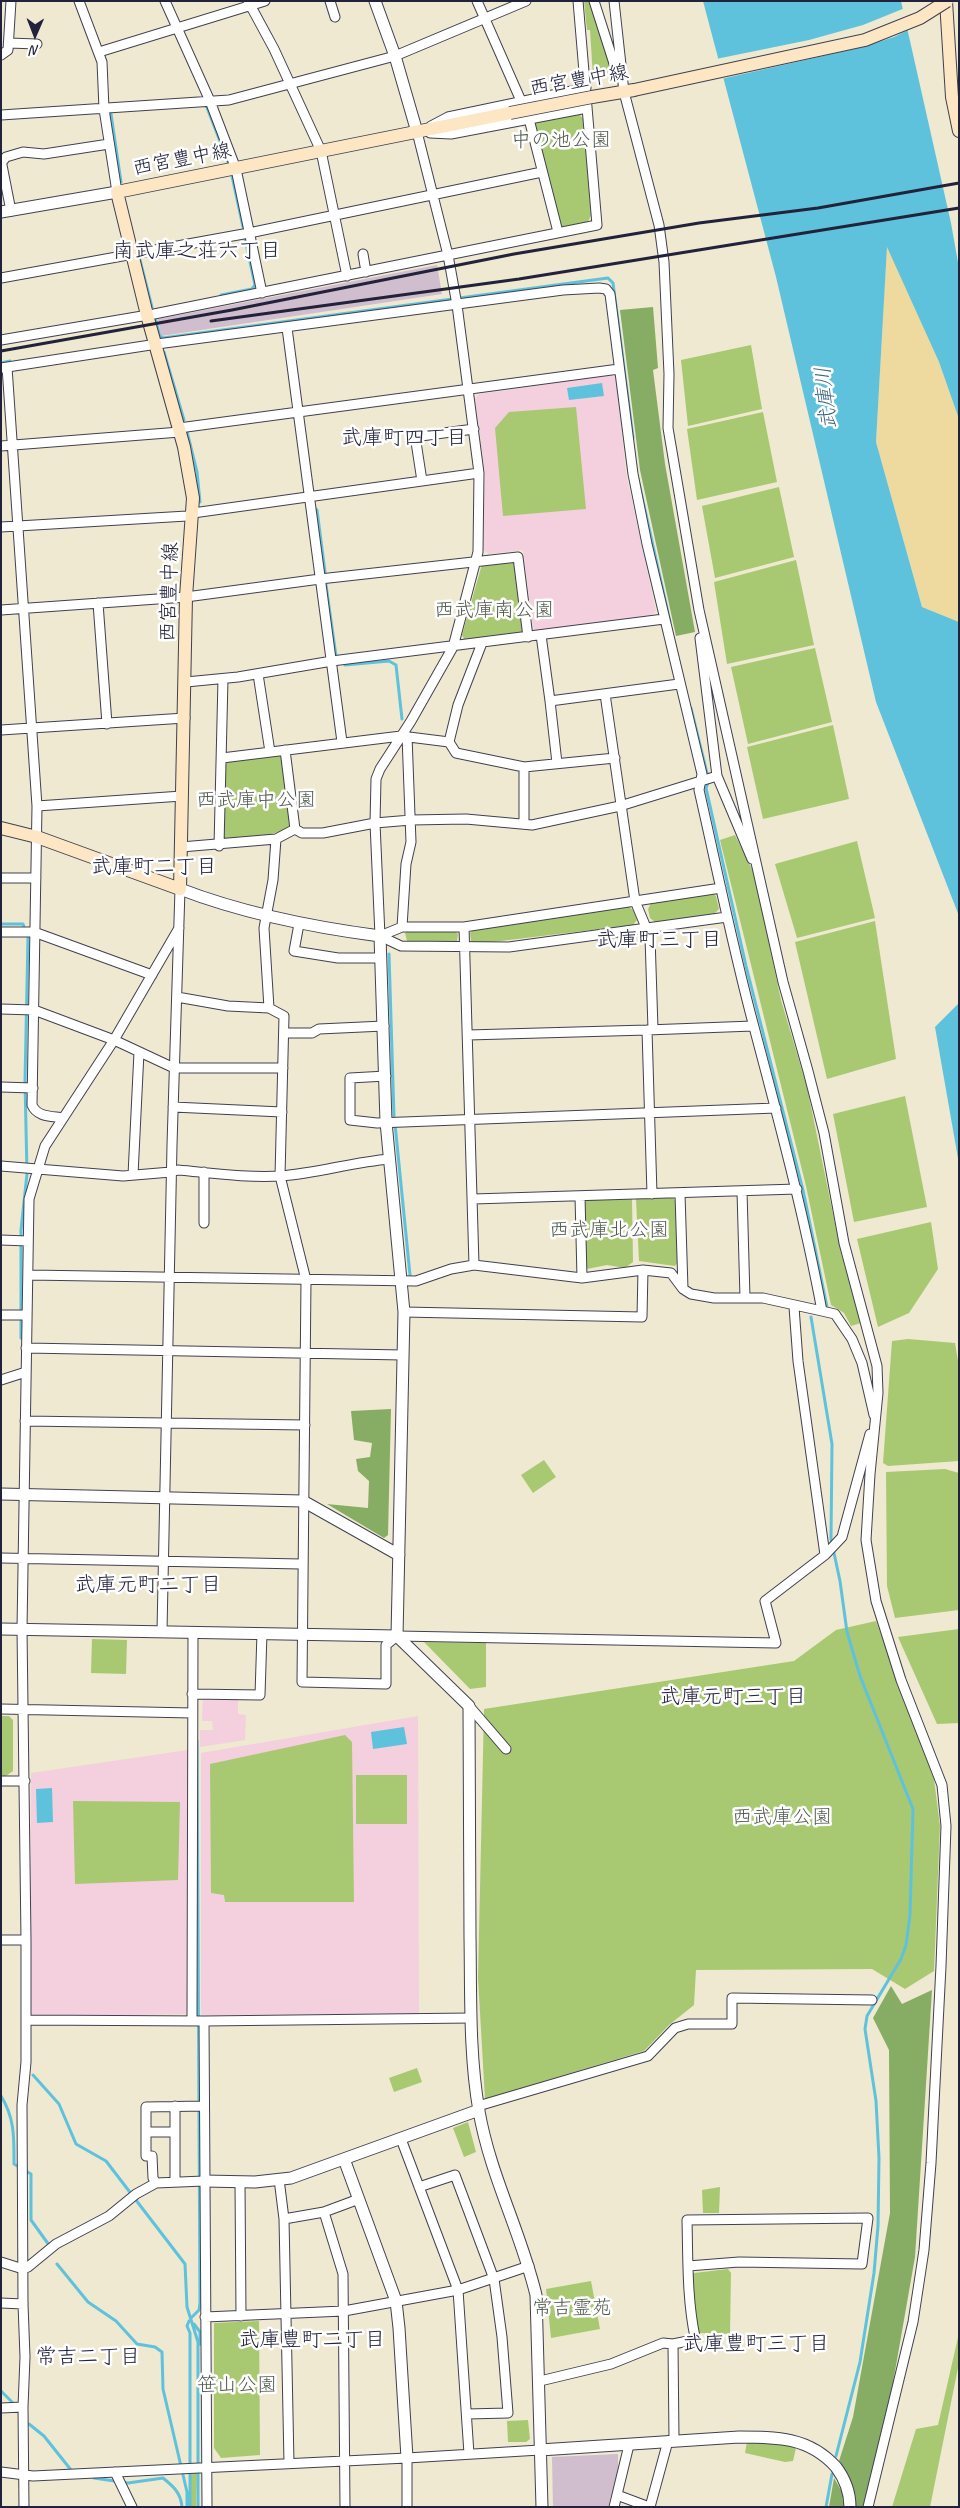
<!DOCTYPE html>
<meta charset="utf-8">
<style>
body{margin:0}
#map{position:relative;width:960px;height:2508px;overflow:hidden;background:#eee9d0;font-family:Caveat,sans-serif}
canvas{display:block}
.frame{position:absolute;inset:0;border:2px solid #22223b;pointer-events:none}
.north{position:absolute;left:10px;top:10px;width:50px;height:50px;-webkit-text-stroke:4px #fff;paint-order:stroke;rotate:181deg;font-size:14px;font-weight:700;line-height:20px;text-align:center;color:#22223b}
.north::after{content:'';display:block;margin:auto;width:18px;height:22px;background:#22223b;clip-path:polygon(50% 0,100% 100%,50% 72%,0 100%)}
</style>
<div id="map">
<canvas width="960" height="2508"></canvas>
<div class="frame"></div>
<div class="north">N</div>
</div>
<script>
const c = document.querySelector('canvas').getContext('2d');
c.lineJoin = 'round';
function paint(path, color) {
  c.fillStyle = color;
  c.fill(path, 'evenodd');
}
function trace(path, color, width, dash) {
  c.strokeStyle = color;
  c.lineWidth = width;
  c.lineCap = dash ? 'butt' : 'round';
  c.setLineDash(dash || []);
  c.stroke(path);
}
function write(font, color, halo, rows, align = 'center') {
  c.font = font + ' Caveat,"Klee One",sans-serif';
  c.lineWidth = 5;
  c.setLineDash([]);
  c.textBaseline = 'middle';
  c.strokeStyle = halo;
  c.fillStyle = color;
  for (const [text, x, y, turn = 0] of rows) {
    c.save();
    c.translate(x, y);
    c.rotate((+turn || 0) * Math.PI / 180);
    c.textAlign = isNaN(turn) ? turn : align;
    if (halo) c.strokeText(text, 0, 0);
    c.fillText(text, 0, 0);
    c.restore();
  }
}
const built = new Path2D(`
 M 611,375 L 616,377 L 626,473 L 656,611 L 650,616 L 537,631 L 533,628 L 523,550 L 489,554 L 482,549 L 485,474 L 475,399 L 479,394 Z
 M 203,1696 L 238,1699 L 238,1714 L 246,1715 L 245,1740 L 200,1747 L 200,1730 L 213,1730 L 212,1721 L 202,1721 Z
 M 418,1716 L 419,2014 L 202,2015 L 201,2013 L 201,1753 Z
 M 188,1750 L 188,2014 L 30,2017 L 31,1773 Z`);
const industrial = new Path2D(`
 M 437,265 L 442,294 L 161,336 L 158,319 Z
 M 618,2454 L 618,2469 L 608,2507 L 553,2507 L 552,2457 Z`);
const green = new Path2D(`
 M 584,1 L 590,1 L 612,73 L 593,77 L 590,30 L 587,30 Z
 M 579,113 L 583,119 L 591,215 L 588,222 L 561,227 L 534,125 L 536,121 Z
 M 751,345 L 762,409 L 688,426 L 681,360 Z
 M 576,407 L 586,509 L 503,516 L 495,428 L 509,412 Z
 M 763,412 L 777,482 L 697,500 L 687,429 Z
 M 779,487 L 794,557 L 715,578 L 702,506 Z
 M 514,560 L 524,631 L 520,634 L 464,639 L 462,635 L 482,564 Z
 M 796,560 L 814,645 L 727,664 L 714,582 Z
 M 815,648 L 832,722 L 748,744 L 731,667 Z
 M 833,725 L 849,799 L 763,819 L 747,747 Z
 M 279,754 L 282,757 L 292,825 C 283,835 240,839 225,840 L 222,838 L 224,763 Z
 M 735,835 L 754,873 L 781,1000 L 807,1087 L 841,1253 L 861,1323 L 851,1326 L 844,1313 L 831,1305 L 806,1186 L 720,840 Z
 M 857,841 L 875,918 L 797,938 L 775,864 Z
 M 712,893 L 716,896 L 719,909 L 714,914 L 655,922 L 650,918 L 648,909 L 651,903 Z
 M 628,906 L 633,910 L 637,920 L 633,925 L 476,944 L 471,941 L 470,933 L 474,929 Z
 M 875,921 L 896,1059 L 827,1079 L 795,942 Z
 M 409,931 L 455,931 L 458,934 L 457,941 L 454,944 L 407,941 L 405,933 Z
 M 905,1096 L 927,1207 L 854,1222 L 833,1114 Z
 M 673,1198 L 676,1201 L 678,1262 L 675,1266 L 639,1261 L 636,1199 Z
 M 632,1199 L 633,1262 L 625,1268 L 607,1265 L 587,1269 L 583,1200 Z
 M 931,1222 L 938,1269 L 909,1313 L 878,1327 L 857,1239 Z
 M 908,1339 L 955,1343 L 959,1367 L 959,1461 L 888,1466 L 883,1463 L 892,1341 Z
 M 544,1460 L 556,1477 L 533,1493 L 521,1475 Z
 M 945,1469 L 959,1473 L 959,1610 L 895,1618 L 887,1586 L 886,1472 Z
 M 876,1621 L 934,1779 L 940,1826 L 934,1971 L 905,1989 L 872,1969 L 696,1970 L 694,2005 L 669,2025 L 644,2051 L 485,2099 L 478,1978 L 484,1709 L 794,1661 L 836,1630 Z
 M 959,1629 L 959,1723 L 937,1724 L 898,1637 Z
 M 92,1639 L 127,1640 L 126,1674 L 91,1673 Z
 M 424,1642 L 486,1643 L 486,1687 L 470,1689 Z
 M 1,1716 L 9,1716 L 13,1720 L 13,1771 L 6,1776 L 1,1776 Z
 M 345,1735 L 352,1742 L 354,1902 L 225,1902 L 224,1895 L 211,1893 L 210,1764 Z
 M 356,1775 L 407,1775 L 407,1824 L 356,1824 Z
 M 73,1801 L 180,1802 L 178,1880 L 75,1884 Z
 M 417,2068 L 422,2082 L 394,2092 L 389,2078 Z
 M 468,2122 L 476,2152 L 464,2157 L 453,2128 Z
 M 720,2187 L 719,2213 L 703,2213 L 702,2190 Z
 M 728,2269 L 731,2273 L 730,2334 L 698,2333 L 692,2275 L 694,2273 Z
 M 591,2281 L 600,2329 L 551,2338 L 546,2289 Z
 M 259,2321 L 260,2455 L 221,2458 L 214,2448 L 214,2323 Z
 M 959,2333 L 959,2363 L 930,2507 L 892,2507 L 916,2429 L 938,2425 Z
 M 528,2420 L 530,2439 L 526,2442 L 508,2442 L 507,2421 Z
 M 747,2442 L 788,2445 L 796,2448 L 793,2461 L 785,2462 L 745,2453 Z
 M 191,2470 L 197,2470 L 196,2507 L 191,2507 Z`);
const forest = new Path2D(`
 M 653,307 L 658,368 L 653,370 L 665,464 L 695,632 L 676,636 L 640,470 L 620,310 Z
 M 391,1409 L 388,1535 L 384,1538 L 327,1504 L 368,1508 L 369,1481 L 358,1471 L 356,1459 L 370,1457 L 372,1443 L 354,1440 L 351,1411 Z
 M 891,1986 L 902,2004 L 932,1990 L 915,2257 L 888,2411 L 863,2507 L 855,2507 L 851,2481 L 839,2461 L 853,2417 L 890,2213 L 889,2050 L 873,2018 Z
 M 834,2478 L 845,2497 L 845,2507 L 829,2507 Z`);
const sand = new Path2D(`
 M 887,245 L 939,362 L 959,419 L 959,622 L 922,607 L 876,442 Z`);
const water = new Path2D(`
 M 703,1 L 901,1 L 951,223 L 959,268 L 959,419 L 939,362 L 887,247 L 876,442 L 922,607 L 959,622 L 959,916 L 876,702 L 776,277 Z
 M 602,383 L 604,396 L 569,400 L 567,388 Z
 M 959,1003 L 959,1164 L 935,1027 Z
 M 404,1727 L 407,1744 L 373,1749 L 371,1732 Z
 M 52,1788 L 53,1822 L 37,1823 L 36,1789 Z`);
const pier = new Path2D(`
 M 905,8 L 910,29 L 894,37 L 863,47 L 721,79 L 716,59 L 809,40 L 863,25 Z`);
const stream = new Path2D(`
 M 206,105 L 228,162
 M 111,114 L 121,182
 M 232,176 L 243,227
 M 140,260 L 152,307
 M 221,295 L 252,289 L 255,285 L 245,239
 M 155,317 L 160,337
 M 160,336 L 163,338 L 608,278 L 613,283 L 633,438
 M 164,352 L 184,420
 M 1,363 L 10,361
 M 187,431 L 197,472 L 200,502
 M 637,474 L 670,622
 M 313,507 L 317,510 L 325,572
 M 326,585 L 336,656
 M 345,665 L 389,661 L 396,665 L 402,719
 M 691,708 L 707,773
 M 708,783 L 706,788 L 746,966 L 803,1190 L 827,1307
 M 1,924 L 23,924 L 24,927
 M 389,954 L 394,1116
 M 395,1124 L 410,1275
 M 811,1317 L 832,1444 L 831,1539 L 840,1581 L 847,1632 L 860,1676 L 913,1809 L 910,1915 L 906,1945 L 901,1959 L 867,2016 L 865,2029 L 876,2101 L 879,2158 L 878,2226 L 874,2273 L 860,2362 L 836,2456
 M 21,1338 L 21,1230 L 27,1174 L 25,1081 L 28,937
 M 33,2075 L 59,2104 L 76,2144 L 106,2161 L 185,2264 L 187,2307 L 198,2342 L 198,2507
 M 1,2096 C 15,2118 14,2139 14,2164 L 31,2174 L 31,2220 L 49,2245
 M 57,2264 L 88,2302 L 116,2321 L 137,2344 L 155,2347 L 162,2352 L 163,2389 L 187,2492 L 187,2507
 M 191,2318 L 199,2310 L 200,2303 L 197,1741
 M 189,2321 L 187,2326 L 190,2333 L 190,2507
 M 194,2324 L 200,2332 L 200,2344
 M 1,2391 L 12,2402
 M 29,2424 L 44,2436 L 71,2470
 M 94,2478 L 128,2483 L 163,2478 C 173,2486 181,2493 182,2507
 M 826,2507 L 832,2474`);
const minor = new Path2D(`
 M 79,1 L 102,62 L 104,109 L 117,192
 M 165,1 L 210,101 L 236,169 L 262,293
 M 248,1 L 274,49 L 321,151 L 347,276
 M 330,1 L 335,17
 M 477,1 L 529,119 L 558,232
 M 594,1 L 617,73
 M 614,1 L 624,92 L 659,225 L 664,262 L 669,374 L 668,428 L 699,610 L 783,982 L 808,1071 L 824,1133 L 844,1243 L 877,1366 L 878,1393 L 870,1474 L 866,1540 L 876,1601 L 901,1680 L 942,1785 L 946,1826 L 941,1966 L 931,2163 L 924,2250 L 913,2322 L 868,2507
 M 9,43 L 37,44
 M 99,52 L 265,1
 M 1,55 L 8,50 L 11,1
 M 1,115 L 229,100 L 395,56 L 526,1
 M 431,126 L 448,117 L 586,88
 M 430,133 L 451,134 L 587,108
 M 1,160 L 11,211
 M 2,162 L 6,157 L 23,152 L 44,154 L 109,144
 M 363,254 L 366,272
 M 1,278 L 249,233 L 542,172
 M 287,328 L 342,742
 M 1,340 L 154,314 L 597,225 L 578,1
 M 7,367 L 37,806 L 32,1105 C 37,1117 51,1116 63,1118
 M 1,368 L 157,344 L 563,290 L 599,288 L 606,289 L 610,294 L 633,474 L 647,544 L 702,774 L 699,790 C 717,869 733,949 754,1027 C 779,1121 804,1215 822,1311 L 763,1298 L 714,1298 L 691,1294 L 683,1289 L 671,1273 L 643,1270 L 582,1278 L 474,1265 L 451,1269 L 416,1281 L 28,1275
 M 179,428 L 619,369
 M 1,446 L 180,432
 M 422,481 L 416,442 L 421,436 L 474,429
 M 1,527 L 187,516 L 193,513 L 479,473
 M 98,603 L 107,724
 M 1,610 L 186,597 L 320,579 L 518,557 L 528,637
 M 541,635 L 550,701 L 679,684
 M 700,638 L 717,776 L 752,859
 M 258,674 L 270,752
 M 186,682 L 238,677 L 332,661 L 664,619
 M 605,694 L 635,901 L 650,937 L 653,1029
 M 550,701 L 557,763
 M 1,730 L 185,718
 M 449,742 L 458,705 L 482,643
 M 285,750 L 295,829
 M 222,758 L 401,736 L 449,742 L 456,753 L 524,767 L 615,758
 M 37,806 L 182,796
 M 524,823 L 524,767
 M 276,839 L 273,880 L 264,928 L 269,1008 L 284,1016 L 280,1176 L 306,1280 L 302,1682 L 386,1684 L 386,1645 L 397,1636 L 776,1643 L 765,1601 L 825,1555 L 842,1537 L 870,1434
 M 219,846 L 223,679
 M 181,847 L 276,839 L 295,829 L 302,833 L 323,833 L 375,823 L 411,820 L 466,819 L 532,825 L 620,806 L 717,776
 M 1,878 L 36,878
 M 299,924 L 294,951 L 338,958 L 381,958
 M 402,927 L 406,864 L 411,842 L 407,736
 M 464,927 L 474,1265
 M 1,932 L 34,932 L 152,975
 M 380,936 L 375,823 L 376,779 L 380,769 L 411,721 L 453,647 L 478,552 L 479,473 L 457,305 L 448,255 L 417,132
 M 380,936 L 401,946 L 509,947 L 727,917
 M 380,936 L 402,927 L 464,927 L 721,888
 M 177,997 L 228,1006 L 269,1008
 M 1,1009 L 34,1010 L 114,1040 L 174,1068 L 283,1068
 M 284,1033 L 312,1033 L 319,1029 L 384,1026
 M 468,1035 L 647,1030
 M 386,1076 L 350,1078 L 350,1120 L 377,1123 L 776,1108
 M 1,1087 L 33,1088
 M 173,1107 L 282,1112
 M 1,1166 L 123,1176 L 171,1172 L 178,1170 C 212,1173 247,1178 281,1176 C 318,1173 353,1162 390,1159
 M 133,1175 L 139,1052
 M 742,1191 L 745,1298
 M 652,1194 L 647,1030 L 753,1026
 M 680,1194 L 683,1289
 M 580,1196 L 582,1278
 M 473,1199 L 797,1189
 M 204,1223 L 204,1172
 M 1,1240 L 28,1241
 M 794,1307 L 798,1361 L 825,1555
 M 822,1311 L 835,1314 L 852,1339 L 862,1363 L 874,1415
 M 404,1312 L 642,1317 L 643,1270
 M 1,1315 L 26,1315
 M 26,1348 L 403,1355
 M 1,1380 L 26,1372
 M 25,1421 L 305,1425
 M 1,1558 L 301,1564
 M 162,1631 L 172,1145 L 180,889
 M 192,1694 L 260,1695 L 262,1633
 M 469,1706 L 506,1749
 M 1,1709 L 192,1713
 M 1,1781 L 25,1781
 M 1,1940 L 26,1940
 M 192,2019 L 193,1632
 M 26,2020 L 204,2021 L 471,2018
 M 204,2021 L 207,2507
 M 175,2106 L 175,2181
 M 478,2106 L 648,2056 L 675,2028 L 688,2024 L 732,2024 L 732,1998 L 872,2000
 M 146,2132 L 175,2132
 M 401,2139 L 458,2290 L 469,2454
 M 279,2179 L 284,2219 L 289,2463
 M 240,2182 L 241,2316
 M 156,2183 L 153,2178 L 152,2156 L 146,2156 L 146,2107 L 204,2106
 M 419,2187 L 455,2175 L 494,2279 L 502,2337 L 508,2413 L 467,2414
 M 324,2212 L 343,2274 L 345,2507
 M 284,2219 L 324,2212 L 359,2199
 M 1,2262 L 23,2269 L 28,2267 L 56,2244 L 109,2216 L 136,2194 L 156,2183 L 204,2181
 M 1,2303 L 23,2304
 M 205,2317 L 344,2311 L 458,2290 L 529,2266
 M 673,2344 L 674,2439
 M 540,2381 L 611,2364 L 663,2343 L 673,2344 L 693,2340 L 695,2337 C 687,2299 688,2259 687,2220 L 868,2218 L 862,2264 L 739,2262 L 688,2266
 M 1,2408 L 23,2407
 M 407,2458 L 407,2507
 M 1,2472 L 33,2476 L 407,2458 L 540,2450
 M 115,2472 L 132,2507
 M 617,2495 L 649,2507
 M 24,2507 L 23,2407 L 25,2357 L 23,2304 L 22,2105 L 26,2062 L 26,1940 L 22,1629 L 29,1199 L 45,1146 L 114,1040 L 179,928
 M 614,2507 L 629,2445
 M 650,2507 L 668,2441`);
const tertiary = new Path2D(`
 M 375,1 L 395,56 L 417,132
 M 1,212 L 117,192
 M 180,889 C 245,914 311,927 380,936 L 386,1122 L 404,1312 L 397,1636
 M 1,1494 L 303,1501 L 399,1555
 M 1,1629 L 397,1636 L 469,1706 C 470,1783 470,1860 470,1937 C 471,1994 469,2054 479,2111 C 490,2175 521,2232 536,2295 L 542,2507
 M 344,2159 L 396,2301 L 399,2328 L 407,2458
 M 204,2181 L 255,2182 L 291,2178 L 479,2110
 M 540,2450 L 739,2437 C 777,2437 809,2437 836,2467 C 845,2479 850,2491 850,2507`);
const secondary = new Path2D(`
 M 946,1 L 952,97 L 959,131
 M 592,97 L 634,90
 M 1,828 L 37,837 L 180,889 L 186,597 L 193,498 L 184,447 L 147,315 L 117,192 L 510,113`);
const rail = new Path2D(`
 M 211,321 L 519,279 L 959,208
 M 1,351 L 232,310 L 514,254 L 699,223 L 818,208 L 959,183`);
const secondaryBridge = new Path2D(`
 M 634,90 L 865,40 L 920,18 L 947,1
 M 510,113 L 592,97`);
const streetNames = [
 ["西宮豊中線",579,81,-10],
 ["西宮豊中線",182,160,-11],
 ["西宮豊中線",170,592,-88]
];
const parkNames = [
 ["中の池公園",561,141],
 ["西武庫南公園",494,611],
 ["西武庫中公園",256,801],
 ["西武庫北公園",609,1231],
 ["西武庫公園",782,1818],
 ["常吉霊苑",572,2309],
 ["笹山公園",237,2386]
];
const neighbourhoodNames = [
 ["南武庫之荘六丁目",197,251],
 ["武庫町四丁目",404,438],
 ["武庫町二丁目",154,867],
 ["武庫町三丁目",659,940],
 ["武庫元町二丁目",148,1585],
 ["武庫元町三丁目",733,1697],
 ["武庫豊町二丁目",312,2340],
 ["武庫豊町三丁目",756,2344],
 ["常吉二丁目",88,2357]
];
const waterNames = [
 ["武庫川",827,398,-96]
];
paint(built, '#f4cfdd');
paint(industrial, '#d0bdcd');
paint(green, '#a8c971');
paint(forest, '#86ad63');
paint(sand, '#eeda9e');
paint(water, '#5ec2dd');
paint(pier, '#eee9d0');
trace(stream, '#5ec2dd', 3);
trace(minor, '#414051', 11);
trace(tertiary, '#414051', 13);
trace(secondary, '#414051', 14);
trace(minor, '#fff', 9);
trace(tertiary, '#fff', 11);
trace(secondary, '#fce6c4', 12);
trace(rail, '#22223b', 3);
trace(secondaryBridge, '#414051', 14, []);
trace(secondaryBridge, '#fce6c4', 12);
write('20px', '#22223b', '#fff', streetNames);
write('20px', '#515c4e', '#fff', parkNames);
write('21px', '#22223b', '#fff', neighbourhoodNames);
write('italic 21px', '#3a627c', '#fff', waterNames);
</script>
